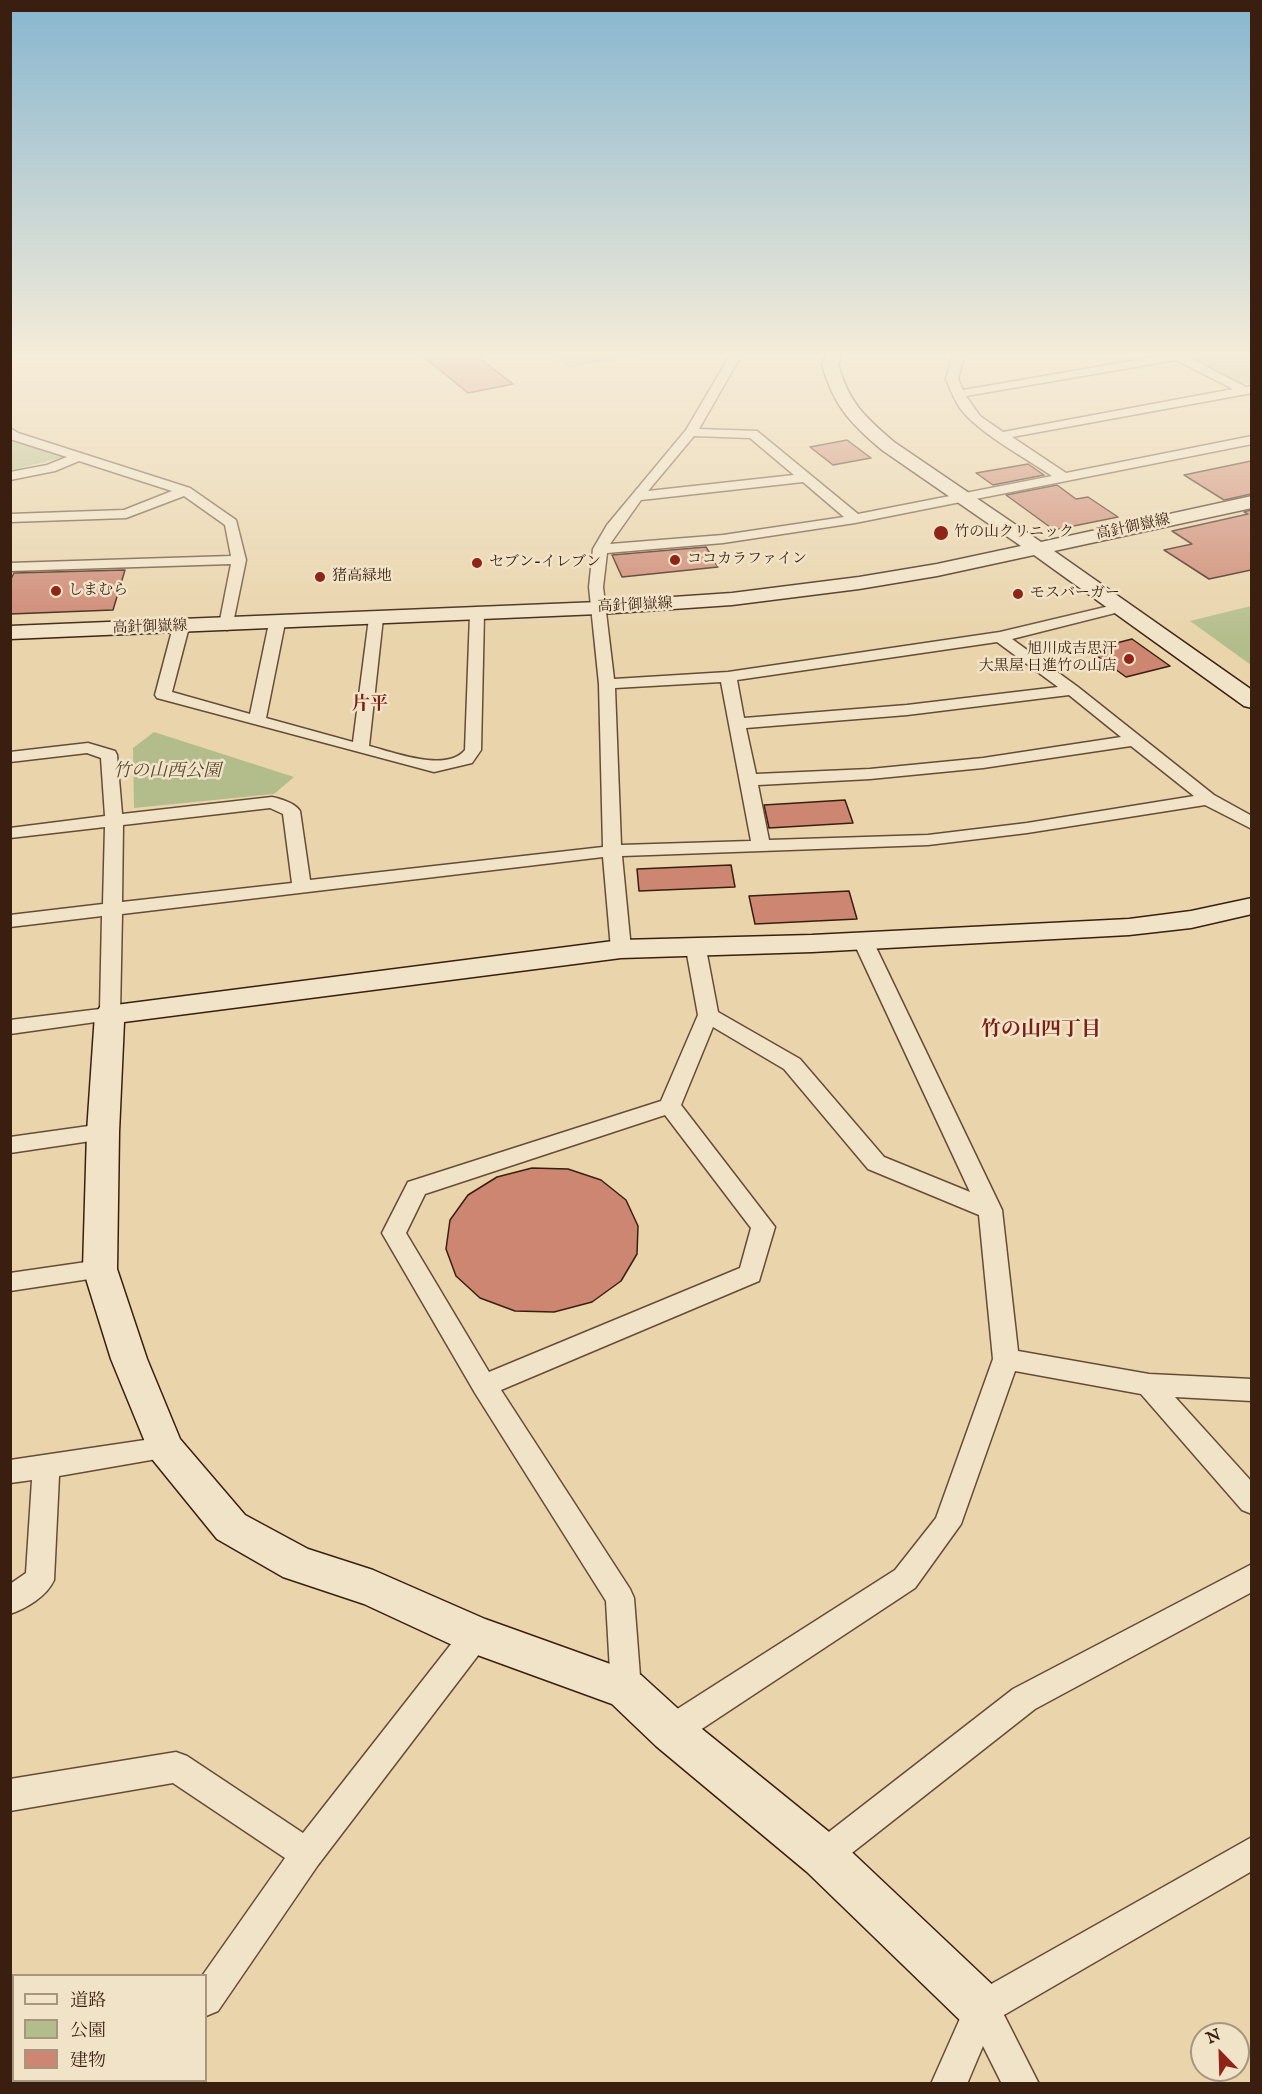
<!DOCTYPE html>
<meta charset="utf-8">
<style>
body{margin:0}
#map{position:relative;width:1262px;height:2094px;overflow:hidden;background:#e9d4ab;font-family:"IM FELL English","Noto Serif JP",serif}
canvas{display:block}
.frame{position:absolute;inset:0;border:12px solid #3a1f10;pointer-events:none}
.legend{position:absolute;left:12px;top:1974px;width:195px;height:108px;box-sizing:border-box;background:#f1e3c8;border:2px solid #a8957e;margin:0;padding:8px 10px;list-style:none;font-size:18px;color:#3a1f10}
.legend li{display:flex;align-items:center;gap:12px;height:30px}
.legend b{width:30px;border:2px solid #a8957e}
.north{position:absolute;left:1190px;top:2022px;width:60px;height:60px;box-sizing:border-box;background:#f1e3c8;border:2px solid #a8957e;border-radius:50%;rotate:337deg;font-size:16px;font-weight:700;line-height:24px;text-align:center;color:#3a1f10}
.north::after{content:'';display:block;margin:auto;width:21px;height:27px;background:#8f2418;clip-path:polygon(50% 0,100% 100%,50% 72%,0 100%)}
</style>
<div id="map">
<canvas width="1262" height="2094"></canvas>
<div class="frame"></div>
<ul class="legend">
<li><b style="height:8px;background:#f1e3c8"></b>道路</li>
<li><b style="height:16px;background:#b3bd8b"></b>公園</li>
<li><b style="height:16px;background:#cc8672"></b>建物</li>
</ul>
<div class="north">N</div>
</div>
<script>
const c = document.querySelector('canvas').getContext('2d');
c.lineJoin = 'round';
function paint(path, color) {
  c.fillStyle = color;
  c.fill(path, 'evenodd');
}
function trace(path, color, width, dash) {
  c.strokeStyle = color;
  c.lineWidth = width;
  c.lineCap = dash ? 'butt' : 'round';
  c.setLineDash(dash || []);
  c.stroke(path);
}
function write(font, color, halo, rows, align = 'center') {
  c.font = font + ' "IM FELL English","Noto Serif JP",serif';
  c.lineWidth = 5;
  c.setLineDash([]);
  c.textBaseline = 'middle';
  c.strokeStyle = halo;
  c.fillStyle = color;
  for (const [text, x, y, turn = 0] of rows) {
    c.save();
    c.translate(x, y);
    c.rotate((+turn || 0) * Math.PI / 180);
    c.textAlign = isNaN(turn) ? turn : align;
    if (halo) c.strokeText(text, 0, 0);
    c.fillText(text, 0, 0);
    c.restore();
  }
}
const green = new Path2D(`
 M 548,352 L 655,352 L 570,368 Z
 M 1177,352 L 1251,352 L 1251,383 L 1240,384 Z
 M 11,440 L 65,457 L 11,470 Z
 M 1251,606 L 1251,665 L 1190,621 Z
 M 154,732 L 294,777 L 274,794 L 134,808 L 133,748 Z`);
const building = new Path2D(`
 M 418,352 L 472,352 L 513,384 L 468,393 Z
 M 847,440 L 871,458 L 833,465 L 810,447 Z
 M 1251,461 L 1251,494 L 1224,500 L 1184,475 Z
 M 1028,464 L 1044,475 L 993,485 L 976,473 Z
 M 1057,485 L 1076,499 L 1088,497 L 1118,517 L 1054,530 L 1006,495 Z
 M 1251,510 L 1251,570 L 1209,579 L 1164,550 L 1192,544 L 1172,531 L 1248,514 L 1244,512 Z
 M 706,547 L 718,567 L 622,577 L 612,555 Z
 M 125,570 L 113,610 L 10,614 L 10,581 L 14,573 Z
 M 1132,639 L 1170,666 L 1126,677 L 1089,650 Z
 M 845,800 L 853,823 L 769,828 L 764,805 Z
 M 731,865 L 735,887 L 639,891 L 637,869 Z
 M 849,891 L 857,919 L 755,924 L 749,896 Z
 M 532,1168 L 568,1169 L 601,1180 L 626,1200 L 638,1226 L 637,1254 L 621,1281 L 592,1302 L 554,1312 L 515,1311 L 480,1298 L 456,1276 L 446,1249 L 450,1220 L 468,1195 L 497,1177 Z`);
const street = new Path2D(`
 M 732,352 L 743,352 L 699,429 L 757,431 L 858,514 L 1052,476 C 1026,458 973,430 958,405 C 953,397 950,388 946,379 L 954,352 L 965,352 L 958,379 L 963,390 L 1166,355 L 1165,352 L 1178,352 L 1246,387 L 1252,386 L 1252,393 L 1012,437 L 1066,473 L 1252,436 L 1252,444 L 855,523 L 723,543 L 607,553 L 603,587 L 614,679 L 728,672 L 1000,632 L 1118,604 L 1123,605 L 1125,608 L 1123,611 L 1012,639 L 1078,687 L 1214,795 L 1252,816 L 1252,829 L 1205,805 L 1027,833 L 928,845 L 622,856 L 631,949 L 628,953 L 614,953 L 611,949 L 603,857 L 122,914 L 120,1014 L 117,1019 L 10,1034 L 10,1020 L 100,1009 L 102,916 L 10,927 L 10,915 L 103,904 L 105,827 L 10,838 L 10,828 L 105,816 L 101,758 L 87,753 L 10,762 L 10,752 L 88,743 L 115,751 L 117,755 L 122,814 L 272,797 C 281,799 295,803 300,811 L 310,880 L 603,847 L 599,684 L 589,587 L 593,549 L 607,525 L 686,430 ZM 1176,360 L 1233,389 L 1003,432 L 980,416 L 966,396 ZM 694,436 L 750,438 L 794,475 L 648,491 ZM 803,482 L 844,517 L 723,535 L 610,544 L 641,500 ZM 997,642 L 1058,687 L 907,705 L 744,718 L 737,680 ZM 721,682 L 751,841 L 621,845 L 615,688 ZM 1069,695 L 1121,737 L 983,758 L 870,769 L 756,774 L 746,728 L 907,715 ZM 1131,746 L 1194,796 L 1027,823 L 928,835 L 769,840 L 758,785 L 870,779 L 983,768 ZM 270,808 L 283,814 L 292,883 L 122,902 L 123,825 Z
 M 10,428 L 18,433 L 190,488 L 236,520 L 246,560 L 232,628 L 227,630 L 219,625 L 231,564 L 10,571 L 10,563 L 231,556 L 225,525 L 184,496 L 126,518 L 10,522 L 10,514 L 124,510 L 172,491 L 79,461 L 55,471 L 10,480 L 10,472 L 47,465 L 67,457 L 10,439 Z
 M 477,610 L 484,614 L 481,750 L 472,763 L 434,772 L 157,698 L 155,695 L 173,627 L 181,622 L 189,627 L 172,692 L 250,714 L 269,623 L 277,618 L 285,623 L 266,718 L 353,742 L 369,618 L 376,614 L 383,618 L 369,746 C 393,752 446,773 465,750 L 470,614 Z
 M 863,935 L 870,937 L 873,941 L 1002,1210 L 1018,1351 L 1149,1374 L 1252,1379 L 1252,1401 L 1175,1397 L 1252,1482 L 1252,1514 L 1242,1510 L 1141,1394 L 1015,1371 L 961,1524 L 915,1588 L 682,1742 L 671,1746 L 660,1742 L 656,1731 L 660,1720 L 895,1570 L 936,1518 L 993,1359 L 979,1215 L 868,1169 L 784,1069 L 713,1027 L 681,1105 L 775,1227 L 759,1281 L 501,1390 L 630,1589 L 634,1598 L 641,1689 L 637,1699 L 626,1703 L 615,1699 L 611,1689 L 606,1601 L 475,1393 L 382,1233 L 408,1182 L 661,1101 L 698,1015 L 686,949 L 689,945 L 703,945 L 706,949 L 718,1012 L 800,1059 L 884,1157 L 970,1192 L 853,941 L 856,937 ZM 665,1115 L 751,1228 L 740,1268 L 489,1372 L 406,1233 L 425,1194 Z
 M 103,1124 L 111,1126 L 114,1132 L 111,1138 L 10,1153 L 10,1137 Z
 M 100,1260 L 109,1262 L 112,1269 L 109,1276 L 10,1291 L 10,1273 Z
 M 165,1437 L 174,1440 L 178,1448 L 174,1456 L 59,1476 L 54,1580 C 47,1596 27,1608 10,1614 L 10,1584 L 26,1573 L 32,1480 L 10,1483 L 10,1460 Z
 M 1252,1564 L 1252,1592 L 1035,1709 L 834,1867 L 823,1872 L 812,1867 L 807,1856 L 812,1845 L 1013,1689 Z
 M 476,1621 L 486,1625 L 491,1635 L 486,1645 L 318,1865 L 218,2011 L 206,2016 L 206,1976 L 202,1976 L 285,1858 L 173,1783 L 10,1811 L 10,1779 L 176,1752 L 187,1756 L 303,1833 L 466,1625 Z
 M 1252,1837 L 1252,1871 L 1004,2015 L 1039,2084 L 1002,2084 L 983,2046 L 967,2084 L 931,2084 L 970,1996 Z
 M 57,2080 L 105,2080 L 103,2084 L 55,2084 Z
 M 144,2080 L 180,2080 L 180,2084 L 144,2084 Z`);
const secondary = new Path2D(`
 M 828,352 L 844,352 L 838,364 C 849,403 864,416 894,442 L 1041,542 L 1252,496 L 1252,508 L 1054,551 L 1252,690 L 1252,708 L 1244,706 L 1034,555 L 937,576 L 859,589 L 732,605 L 599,614 L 10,639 L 10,626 L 599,602 L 732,593 L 859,577 L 937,564 L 1021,546 L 882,450 C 850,423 833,405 822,364 Z
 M 1252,898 L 1252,914 L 1191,928 L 1129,935 L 812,952 L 621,958 L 124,1022 L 119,1132 L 117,1269 L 147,1359 L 180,1439 L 245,1515 L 308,1549 L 373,1570 L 485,1619 L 641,1675 L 686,1716 L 839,1840 L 999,1991 L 1007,2008 L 999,2025 L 982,2033 L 965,2025 L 807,1872 L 656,1746 L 612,1704 L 461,1649 L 364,1604 L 283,1577 L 217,1539 L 152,1459 L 111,1359 L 83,1269 L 87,1132 L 95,1014 L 100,1007 L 621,940 L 812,935 L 1129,919 L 1191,911 Z`);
const markers = [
 [941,533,8,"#8f2418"],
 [675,560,6,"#8f2418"],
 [477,563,6,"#8f2418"],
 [320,577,6,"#8f2418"],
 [56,591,6,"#8f2418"],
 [1018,594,6,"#8f2418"],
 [1129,659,6,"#8f2418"]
];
const farStreetnames = [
 ["高針御嶽線",1133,528,-12],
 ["高針御嶽線",635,606,-3],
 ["高針御嶽線",150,628,-2]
];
const farPoinames = [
 ["竹の山クリニック",954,533],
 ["ココカラファイン",687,560],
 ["セブン-イレブン",489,563],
 ["猪高緑地",332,577],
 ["しまむら",68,591],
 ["モスバーガー",1030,594],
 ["旭川成吉思汗",1117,650,"right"],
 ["大黒屋 日進竹の山店",1117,667,"right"]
];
const farQuarternames = [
 ["片平",370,705]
];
const parkNames = [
 ["竹の山西公園",167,772]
];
const neighbourhoodNames = [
 ["竹の山四丁目",1041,1031]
];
paint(green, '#b3bd8b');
paint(building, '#cc8672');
trace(building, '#3a1f10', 1.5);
trace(street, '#664c37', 3);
trace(secondary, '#3a1f10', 3);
paint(street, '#f1e3c8');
paint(secondary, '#f1e3c8');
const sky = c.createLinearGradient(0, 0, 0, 645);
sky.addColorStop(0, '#87b6cf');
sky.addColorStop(0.55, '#f5ecd9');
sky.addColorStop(1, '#f5ecd900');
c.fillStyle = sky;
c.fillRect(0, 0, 1262, 645);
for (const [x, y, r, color] of markers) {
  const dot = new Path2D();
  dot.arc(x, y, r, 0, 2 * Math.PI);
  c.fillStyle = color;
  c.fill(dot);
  trace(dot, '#f1e3c8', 2);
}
write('15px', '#3a1f10', '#f1e3c8', farStreetnames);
write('15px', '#3a1f10', '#f1e3c8', farPoinames, 'left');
write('bold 18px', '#7a1f14', '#f1e3c8', farQuarternames);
write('italic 18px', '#58462f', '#f1e3c8', parkNames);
write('bold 20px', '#7a1f14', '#f1e3c8', neighbourhoodNames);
</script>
